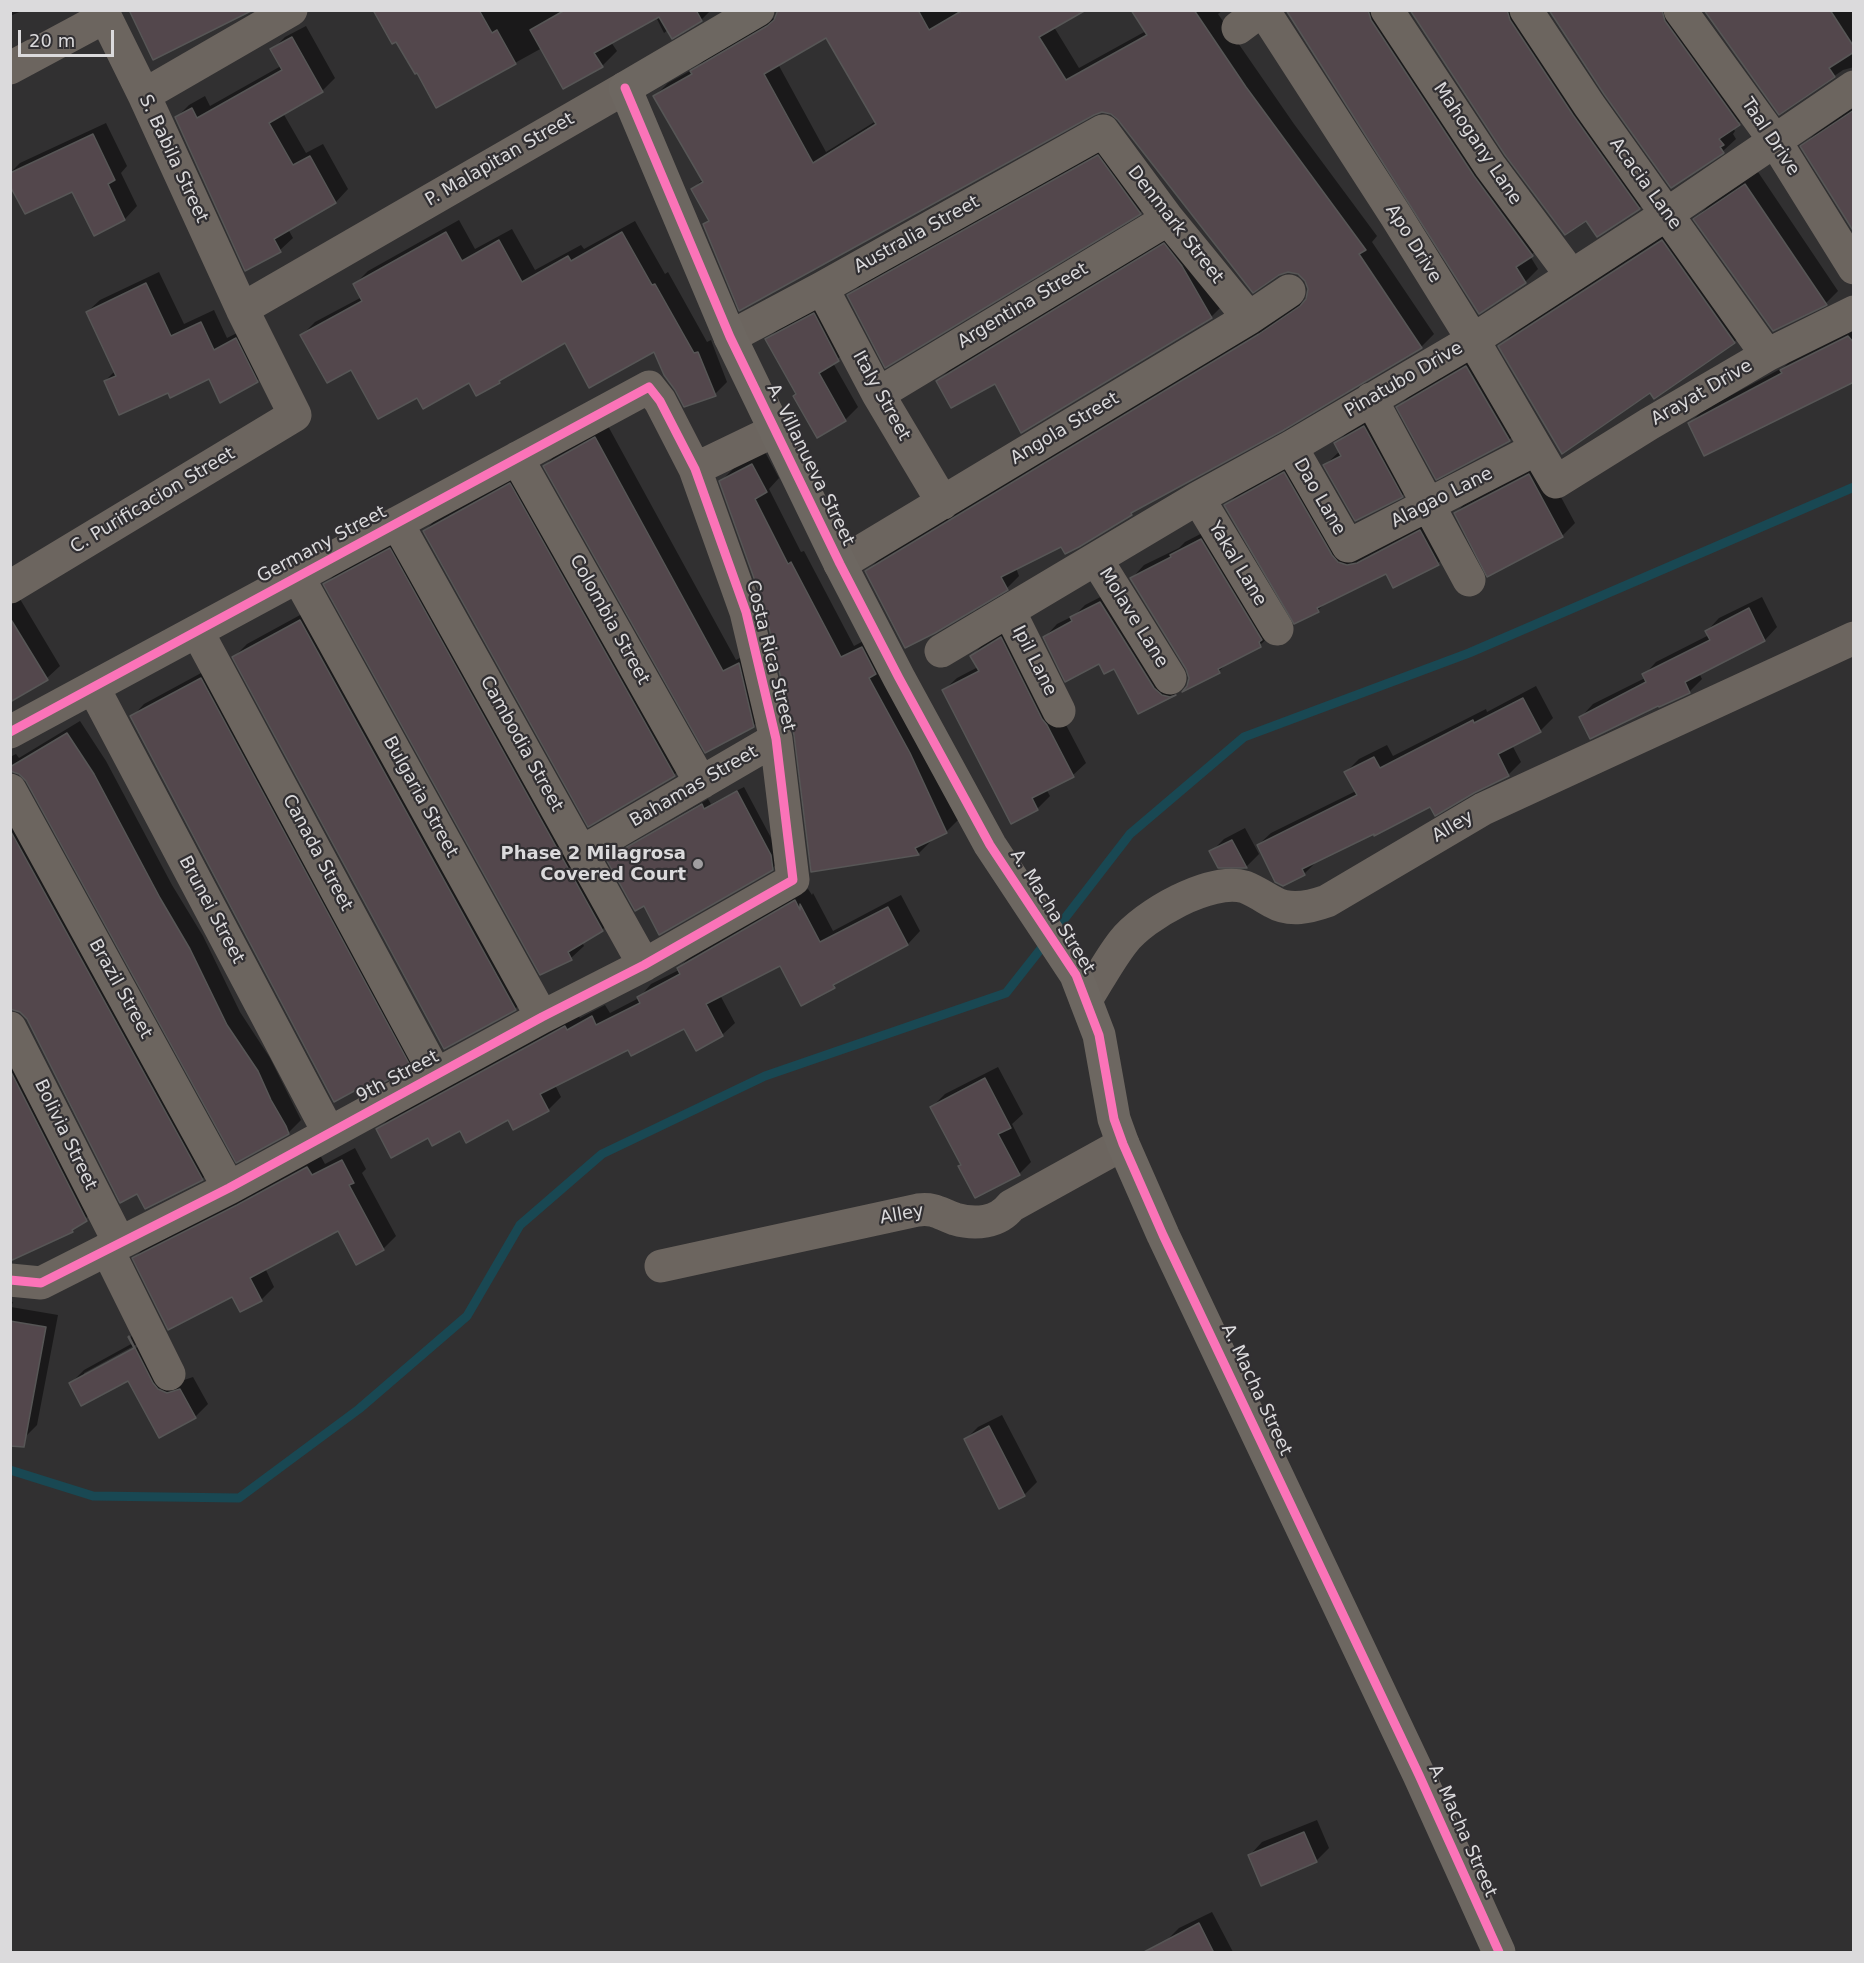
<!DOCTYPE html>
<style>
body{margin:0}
#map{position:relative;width:1864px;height:1963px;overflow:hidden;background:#313031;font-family:"DejaVu Sans",sans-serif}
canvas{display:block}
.frame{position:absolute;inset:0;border:12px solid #dbdadc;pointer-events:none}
.scale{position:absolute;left:18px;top:30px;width:96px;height:27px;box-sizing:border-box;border:3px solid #dbdadc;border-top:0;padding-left:8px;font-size:18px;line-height:21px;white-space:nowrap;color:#dbdadc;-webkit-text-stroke:4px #312f32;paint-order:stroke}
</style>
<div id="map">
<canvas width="1864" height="1963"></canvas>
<div class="frame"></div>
<div class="scale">20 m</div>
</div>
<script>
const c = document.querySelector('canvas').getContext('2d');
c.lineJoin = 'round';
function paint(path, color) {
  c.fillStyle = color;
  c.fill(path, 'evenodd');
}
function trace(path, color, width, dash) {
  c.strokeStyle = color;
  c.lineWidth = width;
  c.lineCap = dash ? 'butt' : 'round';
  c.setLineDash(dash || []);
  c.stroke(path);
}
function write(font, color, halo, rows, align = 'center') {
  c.font = font + ' "DejaVu Sans",sans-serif';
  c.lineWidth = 4.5;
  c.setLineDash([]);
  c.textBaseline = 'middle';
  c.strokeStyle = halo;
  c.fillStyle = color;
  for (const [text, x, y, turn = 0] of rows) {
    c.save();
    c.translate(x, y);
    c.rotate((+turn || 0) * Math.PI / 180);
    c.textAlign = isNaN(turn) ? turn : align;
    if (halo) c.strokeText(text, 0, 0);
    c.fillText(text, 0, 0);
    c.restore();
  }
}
const shadow = new Path2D(`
 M 10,10 L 24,10 L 10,16 Z
 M 375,10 L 711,10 L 701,20 L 672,37 L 668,30 L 664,33 L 656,17 L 611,42 L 617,51 L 602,66 L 542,48 L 437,106 L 418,71 Z
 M 779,10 L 1083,10 L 1054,27 L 1079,68 L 1146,31 L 1152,10 L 1223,10 L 1218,14 L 1294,124 L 1377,236 L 1372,242 L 1434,334 L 1421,347 L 1139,507 L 1131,514 L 1061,545 L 1016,568 L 1019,576 L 1007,588 L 867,571 L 879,559 L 1274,321 L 1307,299 L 1309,290 L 1306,280 L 1119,119 L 1111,113 L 1102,111 L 705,225 L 710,219 L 693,189 L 703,179 L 655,96 L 668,83 L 697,67 L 705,59 L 776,17 ZM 826,36 L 876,121 L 826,152 L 778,64 Z
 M 1287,10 L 1386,10 L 1545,242 L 1530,256 L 1538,269 L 1525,282 Z
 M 1412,10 L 1525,10 L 1652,195 L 1639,208 Z
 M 1551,10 L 1679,10 L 1752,111 L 1733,128 L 1735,131 L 1733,134 L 1736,139 L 1723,151 L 1672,186 Z
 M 1705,10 L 1854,10 L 1854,67 L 1843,70 L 1780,113 Z
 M 306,26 L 335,78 L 322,91 L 283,113 L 306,153 L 323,144 L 348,189 L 336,202 L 288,229 L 293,238 L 280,250 L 246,269 L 177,117 L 189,105 L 205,96 L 210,106 L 281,66 L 272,50 L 285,37 Z
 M 1854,107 L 1854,229 L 1802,146 L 1815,134 Z
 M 106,123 L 127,166 L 121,173 L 137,206 L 125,219 L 95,234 L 73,190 L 10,183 L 10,173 L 20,163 Z
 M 1111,144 L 1152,200 L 1140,212 L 849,296 L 862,283 Z
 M 1758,172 L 1838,291 L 1826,303 L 1695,219 L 1708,206 Z
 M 459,220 L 475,249 L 512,229 L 535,270 L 581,245 L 584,249 L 635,221 L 665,274 L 668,272 L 707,342 L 711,340 L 727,382 L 715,394 L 655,350 L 565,341 L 506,375 L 499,382 L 469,381 L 417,396 L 352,368 L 302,335 L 315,322 L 362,297 L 355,284 L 368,271 Z
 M 1675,228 L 1747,329 L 1734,342 L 1654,397 L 1651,391 L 1500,346 L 1513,333 Z
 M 1177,232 L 1224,304 L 1211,317 L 1021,431 L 996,382 L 938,381 L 951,368 Z
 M 159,272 L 184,324 L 214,310 L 227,338 L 249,327 L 270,368 L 257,381 L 210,377 L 169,391 L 105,381 L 115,371 L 87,312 L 100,300 Z
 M 827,302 L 851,347 L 833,363 L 858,407 L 845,420 L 817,436 L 797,393 L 767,340 L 780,327 Z
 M 1854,328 L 1854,379 L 1690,423 L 1702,411 L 1784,367 L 1794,357 Z
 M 1479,354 L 1522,427 L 1509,440 L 1437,478 L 1398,407 L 1411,394 Z
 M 1377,414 L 1414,483 L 1402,496 L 1325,465 L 1340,451 L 1336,443 L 1349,431 Z
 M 608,426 L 736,660 L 752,652 L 766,713 L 753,726 L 545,466 L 557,453 Z
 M 765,452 L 779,478 L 769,489 L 801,552 L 804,551 L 854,646 L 875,635 L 959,819 L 946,832 L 930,840 L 931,841 L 918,854 L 796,734 L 765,605 L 721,481 L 734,468 Z
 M 1297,461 L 1344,543 L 1434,518 L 1451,551 L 1438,563 L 1394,586 L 1386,572 L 1327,602 L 1318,610 L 1226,505 L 1239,493 Z
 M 1542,462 L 1575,523 L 1562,536 L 1488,575 L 1456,513 L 1468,500 Z
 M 523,472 L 687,762 L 674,775 L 589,825 L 425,531 L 437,518 Z
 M 1214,527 L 1273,633 L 1260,645 L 1229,662 L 1219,671 L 1190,678 L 1188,668 L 1132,578 L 1144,565 L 1179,548 L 1185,542 Z
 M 403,537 L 615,917 L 602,930 L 582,942 L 584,946 L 571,958 L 325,584 L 338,572 Z
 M 1114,590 L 1184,684 L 1175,694 L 1139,712 L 1115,667 L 1045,637 L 1057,624 L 1075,615 L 1085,605 Z
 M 17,594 L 60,666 L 47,678 L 10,700 L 10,597 Z
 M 1762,597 L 1777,627 L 1765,640 L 1699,673 L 1702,679 L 1689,692 L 1581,717 L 1593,704 L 1645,678 L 1644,675 L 1656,662 L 1709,635 L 1707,631 L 1719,618 Z
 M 313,608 L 528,996 L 516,1008 L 444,1047 L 234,657 L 247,644 Z
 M 1014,626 L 1086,763 L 1073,775 L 1046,789 L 1050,796 L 1037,809 L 944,690 L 957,678 L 978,667 L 972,656 L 984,643 Z
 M 214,666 L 422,1053 L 410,1066 L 132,717 L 144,704 Z
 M 1536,686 L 1553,718 L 1540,731 L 1512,745 L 1521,762 L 1508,775 L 1431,805 L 1317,861 L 1304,874 L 1258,845 L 1271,833 L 1356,791 L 1346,772 L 1359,759 L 1387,745 L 1393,756 L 1486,709 L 1487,712 Z
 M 80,721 L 106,761 L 172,885 L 203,936 L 240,1012 L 270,1058 L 301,1120 L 288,1133 L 28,780 L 21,773 L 10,770 L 10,757 L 16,754 L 19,758 Z
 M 744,787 L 777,849 L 778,862 L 772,869 L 644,904 L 608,860 L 614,854 L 708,799 L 711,804 Z
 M 10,794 L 215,1166 L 202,1179 L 21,1011 L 10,1008 Z
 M 1245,828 L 1259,854 L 1246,867 L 1219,867 L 1211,852 L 1224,839 Z
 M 808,889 L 812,895 L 813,893 L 833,931 L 901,895 L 920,931 L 908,944 L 842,978 L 834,986 L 802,1004 L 780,964 L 720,995 L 735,1023 L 722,1035 L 684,1027 L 629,1048 L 555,1085 L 561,1097 L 548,1110 L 429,1136 L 378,1129 L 391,1117 L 578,1015 L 580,1018 L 605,1005 L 610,1013 L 639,998 L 651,984 L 679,970 L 678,968 L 691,956 Z
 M 10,1033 L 99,1207 L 72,1230 L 30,1252 L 10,1259 Z
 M 998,1067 L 1023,1114 L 1012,1124 L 1031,1162 L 1019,1174 L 962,1164 L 932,1107 L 945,1094 Z
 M 355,1148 L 366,1169 L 362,1173 L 396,1236 L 383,1249 L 339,1229 L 265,1268 L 274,1287 L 262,1299 L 241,1310 L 233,1295 L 134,1258 L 147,1245 L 320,1155 L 325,1164 Z
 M 10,1301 L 13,1302 L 11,1307 L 58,1315 L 37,1425 L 25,1437 L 10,1435 Z
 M 142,1325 L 181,1381 L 193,1377 L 208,1404 L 195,1417 L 129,1379 L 71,1383 L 84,1370 L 133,1343 L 130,1338 ZM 139,1343 L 141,1345 L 84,1377 L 84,1373 Z
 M 1002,1415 L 1037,1482 L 1024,1495 L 966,1439 L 978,1427 Z
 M 1317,1820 L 1329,1848 L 1316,1861 L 1250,1855 L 1262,1842 Z
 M 1212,1912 L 1233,1952 L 1172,1952 L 1166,1941 L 1179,1928 Z`);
const stream = new Path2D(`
 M 1055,931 L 1130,834 L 1244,737 L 1469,653 L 1854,487
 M 10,1470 L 93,1496 L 239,1498 L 359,1409 L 467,1316 L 520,1225 L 602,1154 L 765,1076 L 1006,993 L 1047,941`);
const building = new Path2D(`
 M 129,10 L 253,10 L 153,60 Z
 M 373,10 L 479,10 L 492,33 L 497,30 L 516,64 L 436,108 L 417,73 L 415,74 L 396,42 L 392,44 Z
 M 565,10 L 696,10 L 702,21 L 672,39 L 659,17 L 594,53 L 603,67 L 563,89 L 530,30 Z
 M 778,10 L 918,10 L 929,30 L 963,10 L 1086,10 L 1039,37 L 1066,80 L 1147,35 L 1131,10 L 1194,10 L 1246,87 L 1366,250 L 1359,254 L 1422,348 L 1282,431 L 1131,513 L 1132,515 L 1079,547 L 1065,554 L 1061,547 L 1001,577 L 1008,590 L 935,633 L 905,648 L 865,571 L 1259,334 L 1300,306 L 1306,299 L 1308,289 L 1305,281 L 1298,274 L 1288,272 L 1279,275 L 1253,293 L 1118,120 L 1111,114 L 1102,112 L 1094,115 L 739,311 L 703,224 L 709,221 L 691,189 L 703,182 L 653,96 L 692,74 L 690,71 L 767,26 L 774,20 ZM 826,38 L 876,124 L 813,163 L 764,74 Z
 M 1286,10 L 1368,10 L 1371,20 L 1474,176 L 1533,256 L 1516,267 L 1526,283 L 1479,314 Z
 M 1410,10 L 1507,10 L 1510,20 L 1573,115 L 1640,209 L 1597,237 L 1586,221 L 1565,235 L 1505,155 Z
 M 1549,10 L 1662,10 L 1665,21 L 1740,125 L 1719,139 L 1724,145 L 1720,147 L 1724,153 L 1671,188 L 1604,94 Z
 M 1704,10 L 1830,10 L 1854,47 L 1854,52 L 1829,68 L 1835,77 L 1779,115 Z
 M 292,37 L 323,92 L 269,123 L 293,165 L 310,156 L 336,203 L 274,239 L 281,252 L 245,271 L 175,117 L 192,108 L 197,118 L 282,70 L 270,49 Z
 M 1854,110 L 1854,232 L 1800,146 Z
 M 93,134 L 115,180 L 108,184 L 125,220 L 94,236 L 72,192 L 25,214 L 10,186 L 10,173 Z
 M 1098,155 L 1141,214 L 885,368 L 847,295 Z
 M 1745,184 L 1827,305 L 1773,331 L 1693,219 Z
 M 446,232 L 462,261 L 499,240 L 522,282 L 568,256 L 571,261 L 622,232 L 652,285 L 655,284 L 694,353 L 698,352 L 716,396 L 684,407 L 675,390 L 664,375 L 654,352 L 589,388 L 565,343 L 499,381 L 500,383 L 476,396 L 469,383 L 423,409 L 417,398 L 378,419 L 351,370 L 327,383 L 300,335 L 362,301 L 353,284 Z
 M 1662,240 L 1735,343 L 1654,399 L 1650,393 L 1562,454 L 1498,346 Z
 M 1164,243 L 1182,266 L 1212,318 L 1021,433 L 995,384 L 951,408 L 936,381 Z
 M 146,283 L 171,336 L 201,322 L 214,350 L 236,338 L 258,382 L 220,403 L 209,379 L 170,398 L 168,393 L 119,415 L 104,381 L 116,376 L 86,312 Z
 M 814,313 L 839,361 L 819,373 L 846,421 L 817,438 L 793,396 L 796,394 L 765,339 Z
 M 1848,336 L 1854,343 L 1854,382 L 1704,456 L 1688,423 L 1782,373 L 1780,370 Z
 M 1466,366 L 1510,441 L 1436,480 L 1396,407 Z
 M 1364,426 L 1403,497 L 1355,521 L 1323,465 L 1341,456 L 1334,443 Z
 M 595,437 L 723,671 L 739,663 L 754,727 L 705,753 L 543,466 Z
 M 752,464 L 767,492 L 755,499 L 788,564 L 791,562 L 841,657 L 862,647 L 876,674 L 869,678 L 910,753 L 947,833 L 915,848 L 919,855 L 811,872 L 794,735 L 764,606 L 719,481 Z
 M 1284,472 L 1332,555 L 1338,562 L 1347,565 L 1357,563 L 1420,530 L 1439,565 L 1393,588 L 1386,574 L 1317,608 L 1319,612 L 1294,624 L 1224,505 Z
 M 1529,474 L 1563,537 L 1487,577 L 1454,513 Z
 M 510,483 L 675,776 L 588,827 L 423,531 Z
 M 1201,539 L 1262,640 L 1259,642 L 1261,647 L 1218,669 L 1220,673 L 1182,692 L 1187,686 L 1189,678 L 1186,669 L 1130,578 L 1171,557 L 1170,555 Z
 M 390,548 L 603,931 L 568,952 L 572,960 L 540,975 L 323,584 Z
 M 1100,602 L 1154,688 L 1162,695 L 1170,697 L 1176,695 L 1138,714 L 1114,669 L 1104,674 L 1099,664 L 1065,682 L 1043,637 L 1072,621 L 1070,617 Z
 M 1749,608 L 1765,641 L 1685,682 L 1690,693 L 1659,707 L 1658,706 L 1590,739 L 1579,717 L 1646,682 L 1642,674 L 1710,640 L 1705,631 Z
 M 10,618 L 48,680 L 10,702 Z
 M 300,620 L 516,1010 L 444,1049 L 232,657 Z
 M 1001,637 L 1042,719 L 1047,725 L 1074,777 L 1032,798 L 1038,810 L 1011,824 L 942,690 L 979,671 L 970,656 Z
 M 201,678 L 411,1067 L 359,1096 L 356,1090 L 334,1102 L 130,716 Z
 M 1523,698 L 1541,732 L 1498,754 L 1509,776 L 1474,793 L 1435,816 L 1430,807 L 1374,836 L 1374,834 L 1302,869 L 1305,875 L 1283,886 L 1275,882 L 1257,845 L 1357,795 L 1344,772 L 1374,757 L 1380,768 L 1473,720 L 1474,723 Z
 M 67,733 L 94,774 L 160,898 L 190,949 L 227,1025 L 258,1071 L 271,1100 L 286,1126 L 289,1134 L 236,1163 L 26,781 L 19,774 L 10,771 L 10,767 Z
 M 737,791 L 771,855 L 773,870 L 659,935 L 644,906 L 635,911 L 606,859 L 702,804 L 704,809 Z
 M 10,830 L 203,1180 L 145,1209 L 137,1194 L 120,1203 L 27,1019 L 20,1012 L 10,1009 Z
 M 1232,840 L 1247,868 L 1218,868 L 1209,851 Z
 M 795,900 L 800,910 L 800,904 L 820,942 L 888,907 L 908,945 L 833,985 L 835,988 L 801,1006 L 780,966 L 706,1004 L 723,1036 L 696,1051 L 684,1029 L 631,1056 L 628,1050 L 540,1094 L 549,1111 L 513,1130 L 508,1120 L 466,1143 L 460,1131 L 432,1146 L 428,1138 L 391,1158 L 376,1129 L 565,1026 L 567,1030 L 592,1016 L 596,1025 L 640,1003 L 637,997 L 680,974 L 677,968 Z
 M 10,1070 L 87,1221 L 72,1230 L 73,1232 L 10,1261 Z
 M 985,1078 L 1011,1128 L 998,1134 L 1020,1175 L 975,1198 L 958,1166 L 961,1165 L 930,1107 Z
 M 342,1160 L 354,1183 L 349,1185 L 384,1250 L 356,1265 L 338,1231 L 250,1278 L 262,1301 L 240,1312 L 232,1297 L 168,1330 L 132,1258 L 237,1205 L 307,1167 L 312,1175 Z
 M 10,1321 L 46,1327 L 24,1447 L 10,1446 Z
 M 129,1336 L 153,1383 L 158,1389 L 167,1393 L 180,1389 L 196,1418 L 159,1438 L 128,1381 L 81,1406 L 69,1383 L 134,1348 L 128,1337 Z
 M 989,1426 L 1025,1496 L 999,1509 L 964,1439 Z
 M 1304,1832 L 1317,1862 L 1261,1886 L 1248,1855 Z
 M 1199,1923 L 1214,1953 L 1142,1953 Z`);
const street = new Path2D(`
 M 1263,10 L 1396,216 L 1473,340 L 1556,482 L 1649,424 L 1767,355 L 1854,312
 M 1387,10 L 1490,166 L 1571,275
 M 1526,10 L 1589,105 L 1767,355
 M 1680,10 L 1775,141 L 1854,268
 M 1238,28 L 1262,10
 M 10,68 L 105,17
 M 144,95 L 291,10
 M 822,288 L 878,394 L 943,503
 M 242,309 L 625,88
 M 730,337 L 822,288 L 1103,131 L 1168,219 L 1249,318
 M 878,394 L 1168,219
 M 1371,399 L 1469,580
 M 1291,447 L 1348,546 L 1536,449
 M 517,458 L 701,783
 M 695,469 L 776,430
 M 1198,498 L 1277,629
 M 397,523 L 644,965
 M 1096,559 L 1170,678
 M 840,564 L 1249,318 L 1289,291
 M 298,577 L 542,1017
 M 10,587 L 295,415 L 242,309 L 144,95 L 102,10
 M 1009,611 L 1059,711
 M 197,631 L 436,1075
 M 941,651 L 1198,498 L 1291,447 L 1473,340 L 1667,214 L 1854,87
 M 93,687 L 329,1133
 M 10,732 L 649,387 L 660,401 L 695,469 L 746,612 L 776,739 L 793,880 L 644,965 L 542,1017 L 229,1188 L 41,1283 L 10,1280
 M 10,790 L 229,1188
 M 582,852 L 776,739
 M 1086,1000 C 1098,981 1109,960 1123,942 C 1144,915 1210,877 1245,887 C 1255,891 1264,897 1273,902 C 1290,912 1310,907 1327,901 L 1483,809 L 1854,638
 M 10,1028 L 119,1242
 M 107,1249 L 169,1374
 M 661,1266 L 918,1210 C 936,1208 940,1214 955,1219 C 975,1225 998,1223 1011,1206 L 1123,1144`);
const secondary = new Path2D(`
 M 758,10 L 625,88 L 730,337 L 840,564 L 899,678 L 990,845 L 1076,975 L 1099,1035 L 1114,1119 L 1123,1144 L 1163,1235 L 1419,1775 L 1499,1952`);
const cycleway = new Path2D(`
 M 625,88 L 730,337 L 840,564 L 899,678 L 990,845 L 1076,975 L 1099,1035 L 1114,1119 L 1123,1144 L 1163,1235 L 1419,1775 L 1499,1952
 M 10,732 L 649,387 L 660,401 L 695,469 L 746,612 L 776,739 L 793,880 L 644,965 L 542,1017 L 229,1188 L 41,1283 L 10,1280`);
const markers = [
 [698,864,6,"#a09ea0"]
];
const streetNames = [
 ["Taal Drive",1770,137,56],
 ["Mahogany Lane",1477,144,56],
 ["S. Babila Street",173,159,65],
 ["P. Malapitan Street",500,160,-30],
 ["Acacia Lane",1645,184,54],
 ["Denmark Street",1175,225,52],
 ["Australia Street",917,235,-29],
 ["Apo Drive",1413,244,58],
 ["Argentina Street",1023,306,-31],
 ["Pinatubo Drive",1404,380,-30],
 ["Arayat Drive",1702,393,-30],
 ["Italy Street",881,396,61],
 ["Angola Street",1065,429,-31],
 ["A. Villanueva Street",810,465,64],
 ["Dao Lane",1319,497,60],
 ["Alagao Lane",1442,498,-27],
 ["C. Purificacion Street",153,501,-31],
 ["Germany Street",322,545,-28],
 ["Yakal Lane",1237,564,59],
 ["Molave Lane",1133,618,58],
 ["Colombia Street",609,620,61],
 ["Costa Rica Street",770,656,76],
 ["Ipil Lane",1034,661,63],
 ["Cambodia Street",521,744,61],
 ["Bahamas Street",694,787,-30],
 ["Bulgaria Street",420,797,61],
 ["Alley",1453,827,-31],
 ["Canada Street",317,853,62],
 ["Brunei Street",211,910,62],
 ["A. Macha Street",1052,912,58],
 ["Brazil Street",120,989,61],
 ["9th Street",398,1077,-28],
 ["Bolivia Street",65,1135,64],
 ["Alley",902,1215,-10],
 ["A. Macha Street",1256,1390,65],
 ["A. Macha Street",1462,1831,66]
];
const poiNames = [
 ["Phase 2 Milagrosa",686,854],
 ["Covered Court",686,875]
];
paint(shadow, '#0007');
trace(stream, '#194853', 9);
paint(building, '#53474c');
trace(building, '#575656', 1.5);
trace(street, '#6c655f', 33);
trace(secondary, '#6d6761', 33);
trace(cycleway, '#fb73b8', 9);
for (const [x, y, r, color] of markers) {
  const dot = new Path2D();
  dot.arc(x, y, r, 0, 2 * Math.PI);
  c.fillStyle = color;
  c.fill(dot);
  trace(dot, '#312f32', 2);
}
write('18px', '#dbdadc', '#312f32', streetNames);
write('bold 18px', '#dbdadc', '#312f32', poiNames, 'right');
</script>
